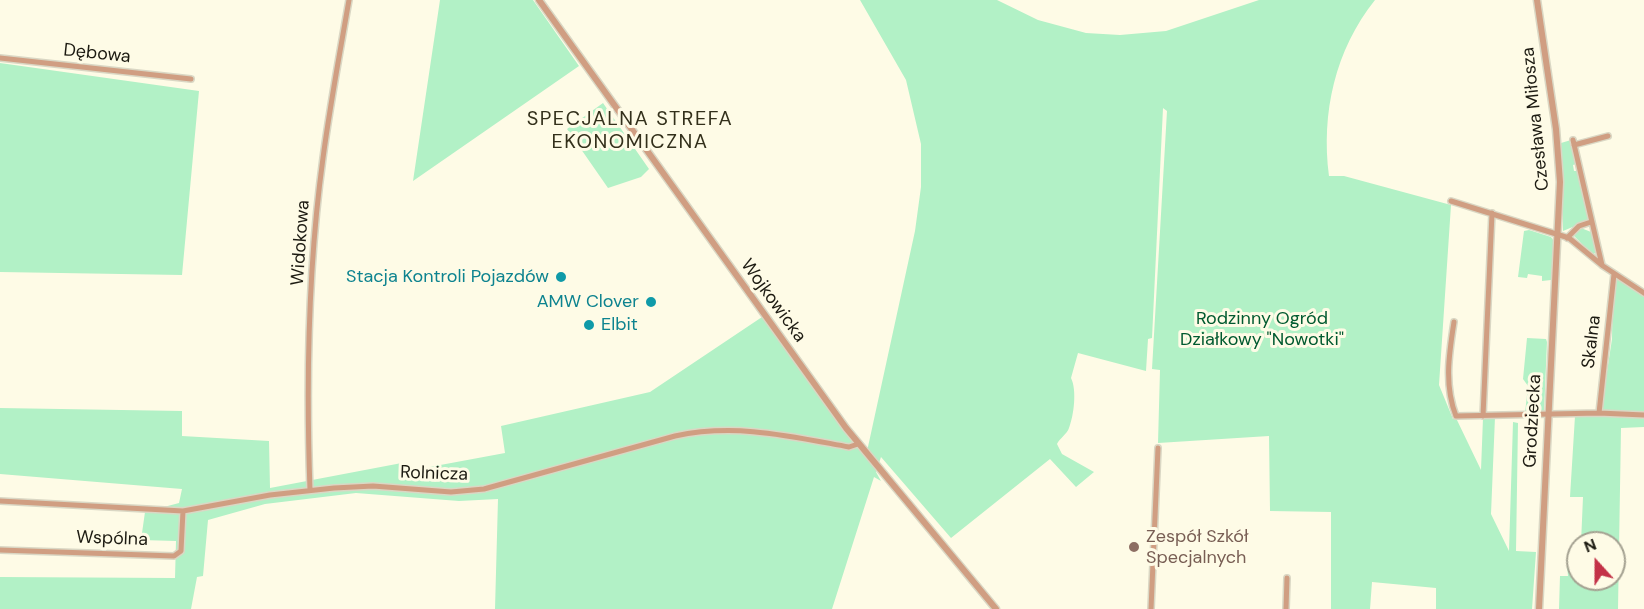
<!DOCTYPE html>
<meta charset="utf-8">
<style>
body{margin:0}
#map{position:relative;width:1644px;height:609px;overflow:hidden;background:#fefbe6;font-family:"DM Sans",sans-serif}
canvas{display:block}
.north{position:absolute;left:1566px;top:531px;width:60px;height:60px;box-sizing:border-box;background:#fefbe6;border:2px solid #a4a191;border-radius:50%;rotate:339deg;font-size:16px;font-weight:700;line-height:24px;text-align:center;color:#1c1a11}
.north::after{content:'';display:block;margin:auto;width:21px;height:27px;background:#c33247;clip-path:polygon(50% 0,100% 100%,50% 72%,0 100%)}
</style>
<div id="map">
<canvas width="1644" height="609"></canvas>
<div class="north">N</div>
</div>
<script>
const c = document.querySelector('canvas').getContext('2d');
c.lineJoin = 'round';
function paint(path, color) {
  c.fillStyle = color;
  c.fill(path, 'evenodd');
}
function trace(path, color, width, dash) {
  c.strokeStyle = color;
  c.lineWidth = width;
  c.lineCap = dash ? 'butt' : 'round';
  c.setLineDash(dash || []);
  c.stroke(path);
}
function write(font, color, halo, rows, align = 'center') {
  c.font = font + ' "DM Sans",sans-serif';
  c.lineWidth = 6;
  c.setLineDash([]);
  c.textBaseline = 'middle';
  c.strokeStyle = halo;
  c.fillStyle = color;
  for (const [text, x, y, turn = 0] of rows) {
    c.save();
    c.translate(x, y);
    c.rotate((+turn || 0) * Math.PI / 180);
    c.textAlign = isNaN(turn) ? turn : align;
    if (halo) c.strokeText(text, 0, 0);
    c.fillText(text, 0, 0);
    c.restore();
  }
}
const green = new Path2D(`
 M 440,0 L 533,0 L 579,66 L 413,181 Z
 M 860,0 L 997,0 L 1038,20 L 1086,33 L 1120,35 L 1166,31 L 1259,0 L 1375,0 C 1335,50 1321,113 1329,176 L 1344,176 L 1451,205 L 1439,385 L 1453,419 L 1456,418 L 1481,470 L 1483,418 L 1495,417 L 1491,514 L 1509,551 L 1513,422 L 1518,423 L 1516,551 L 1536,552 L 1532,609 L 1436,609 L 1436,588 L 1372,582 L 1370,609 L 1331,609 L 1331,512 L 1270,511 L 1269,436 L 1158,443 L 1160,370 L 1152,369 L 1167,111 L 1163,108 L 1152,338 L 1148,339 L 1146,371 L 1078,353 L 1071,378 C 1077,390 1074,415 1069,428 C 1067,434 1060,438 1057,444 L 1062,454 L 1094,472 L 1076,487 L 1050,459 L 951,538 L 881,457 L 876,472 L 881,481 L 874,477 L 832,609 L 495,609 L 498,499 L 459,501 L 356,493 L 265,504 L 208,520 L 203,576 L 197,577 L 191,609 L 0,609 L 0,577 L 175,578 L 176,541 L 141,540 L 145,512 L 179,503 L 182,489 L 0,474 L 0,408 L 182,411 L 182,436 L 269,441 L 270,488 L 407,462 L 408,471 L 505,453 L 501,426 L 650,392 L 765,315 L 866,456 L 915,231 L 921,187 L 921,144 L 906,80 Z
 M 0,63 L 199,91 L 182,275 L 0,272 Z
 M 603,103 L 649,169 L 641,177 L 608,188 L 567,129 Z
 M 1571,140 L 1576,164 L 1573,165 L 1574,171 L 1578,171 L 1588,217 L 1587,221 L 1563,231 L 1561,143 Z
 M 1581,228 L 1591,232 L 1596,252 L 1593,255 L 1574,236 Z
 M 1529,230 L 1551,237 L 1554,241 L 1551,280 L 1542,281 L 1542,276 L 1528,274 L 1527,278 L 1518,277 L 1524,231 Z
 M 1613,275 L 1644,297 L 1644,413 L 1601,411 L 1612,339 Z
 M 1527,338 L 1546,339 L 1547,342 L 1544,412 L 1525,413 L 1528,386 L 1523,379 Z
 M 1575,416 L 1644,418 L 1644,427 L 1621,428 L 1618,609 L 1559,609 L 1560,576 L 1568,576 L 1567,564 L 1578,565 L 1578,579 L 1614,579 L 1614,543 L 1581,543 L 1583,497 L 1570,497 Z`);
const minor = new Path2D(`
 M 0,58 L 191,79
 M 1573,140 L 1602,265
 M 1574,145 L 1608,136
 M 1451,201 L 1569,238 L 1603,266 L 1644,293
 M 1567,238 L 1579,226 L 1591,222
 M 1454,322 C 1449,354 1444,385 1456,416 L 1599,413 L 1644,415
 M 1599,413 L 1614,274
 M 1483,416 L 1492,213
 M 310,490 C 306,380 308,267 323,158 C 330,105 340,52 349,0
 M 0,501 L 183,511 L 270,495 L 334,488 L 373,486 L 451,492 L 484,489 L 675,436 C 736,423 789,436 849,447 L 858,444
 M 0,550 L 174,556 L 181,551 L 183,511
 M 1151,609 L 1158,448
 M 1286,609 L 1287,578`);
const tertiary = new Path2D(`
 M 539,0 L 846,428 L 996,609
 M 1537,0 L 1556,129 L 1560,182 L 1539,609`);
const markers = [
 [561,277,6,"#0f9aa8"],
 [651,302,6,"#0f9aa8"],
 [589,325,6,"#0f9aa8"],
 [1134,547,6,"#8d6e63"]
];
const streetNames = [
 ["Dębowa",97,54,6],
 ["Czesława Miłosza",1536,119,-96],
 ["Widokowa",301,243,-86],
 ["Wojkowicka",773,301,54],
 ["Skalna",1592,342,-83],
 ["Grodziecka",1533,421,-87],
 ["Rolnicza",434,474,2],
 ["Wspólna",112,539,2]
];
const cultureNames = [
 ["Stacja Kontroli Pojazdów",549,277],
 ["AMW Clover",639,302],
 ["Elbit",601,325,"left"]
];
const parkNames = [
 ["Rodzinny Ogród",1262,319],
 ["Działkowy \"Nowotki\"",1262,340]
];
const educationNames = [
 ["Zespół Szkół",1146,537],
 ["Specjalnych",1146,558]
];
const neighbourhoodNames = [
 ["SPECJALNA STREFA",630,120],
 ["EKONOMICZNA",630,143]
];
paint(green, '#b2f1c6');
trace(minor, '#dad7c4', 8);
trace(tertiary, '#dad7c4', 9);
trace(minor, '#d09e82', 5);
trace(tertiary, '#d09e82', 6);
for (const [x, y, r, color] of markers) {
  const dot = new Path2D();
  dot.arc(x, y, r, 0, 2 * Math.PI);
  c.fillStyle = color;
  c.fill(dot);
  trace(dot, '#fefbe6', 2);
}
write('18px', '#1c1a11', '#fefbe6', streetNames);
write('18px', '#0d838f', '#fefbe6', cultureNames, 'right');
write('18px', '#005a2f', '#fefbe6', parkNames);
write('18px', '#785e54', '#fefbe6', educationNames, 'left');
c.letterSpacing = '1.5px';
write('20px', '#33301b', '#fefbe6', neighbourhoodNames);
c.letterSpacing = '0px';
</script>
